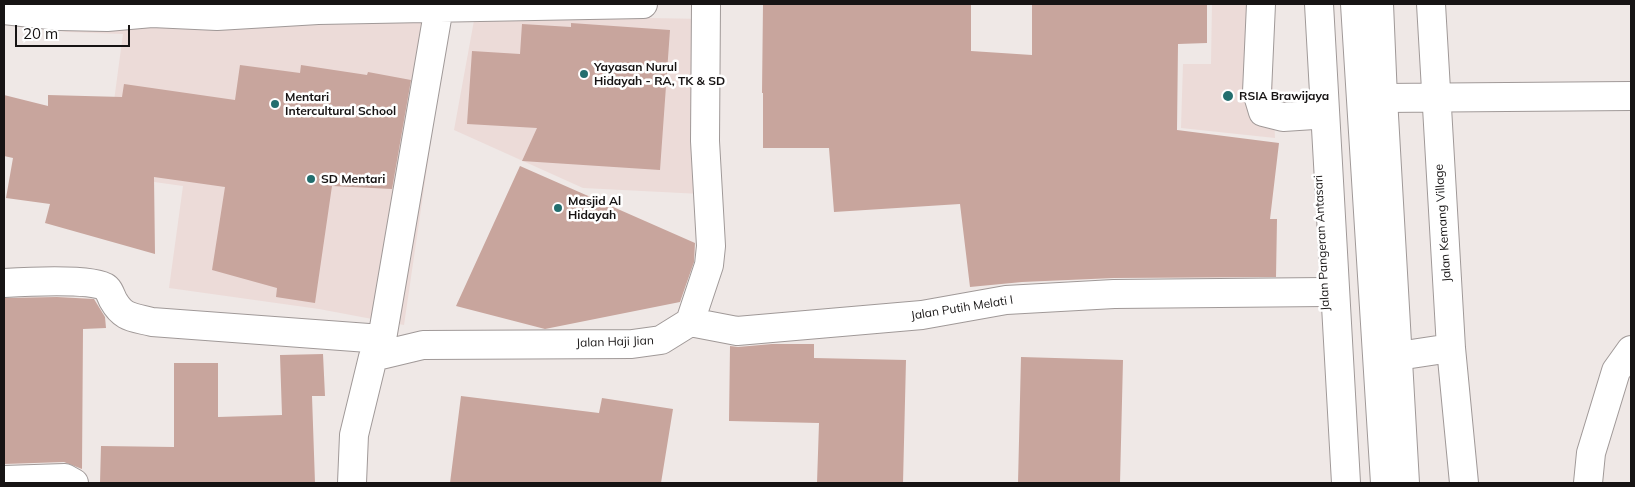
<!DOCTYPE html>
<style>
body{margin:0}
#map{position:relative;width:1635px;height:487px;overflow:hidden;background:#efe8e6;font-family:Mulish,sans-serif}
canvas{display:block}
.frame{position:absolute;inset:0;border:5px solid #171414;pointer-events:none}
.scale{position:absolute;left:15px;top:25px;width:115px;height:22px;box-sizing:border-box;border:2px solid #171414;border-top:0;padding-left:6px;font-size:15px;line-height:18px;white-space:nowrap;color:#171414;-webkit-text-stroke:4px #fff;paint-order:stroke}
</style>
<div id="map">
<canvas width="1635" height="487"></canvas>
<div class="frame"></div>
<div class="scale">20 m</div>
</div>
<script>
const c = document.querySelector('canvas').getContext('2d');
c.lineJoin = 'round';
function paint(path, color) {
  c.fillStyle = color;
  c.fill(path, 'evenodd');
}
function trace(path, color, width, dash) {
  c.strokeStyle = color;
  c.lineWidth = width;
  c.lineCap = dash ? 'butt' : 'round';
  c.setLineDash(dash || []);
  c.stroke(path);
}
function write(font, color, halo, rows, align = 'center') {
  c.font = font + ' Mulish,sans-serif';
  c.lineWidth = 5;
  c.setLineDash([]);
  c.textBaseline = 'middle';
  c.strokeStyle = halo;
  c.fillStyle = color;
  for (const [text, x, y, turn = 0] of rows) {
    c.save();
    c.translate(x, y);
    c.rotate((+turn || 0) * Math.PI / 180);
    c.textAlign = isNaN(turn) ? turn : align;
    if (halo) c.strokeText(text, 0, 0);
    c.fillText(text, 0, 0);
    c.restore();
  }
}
const built = new Path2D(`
 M 451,4 L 404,325 L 319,309 L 169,288 L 183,186 L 104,175 L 123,34 L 66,32 L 4,21 Z
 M 1212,4 L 1269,4 L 1275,138 L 1181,128 L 1183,64 L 1211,64 Z
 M 475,15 L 706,19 L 701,194 L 583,188 L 454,130 Z`);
const building = new Path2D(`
 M 763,4 L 971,4 L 971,51 L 1032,55 L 1032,4 L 1207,4 L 1207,43 L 1178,44 L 1177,130 L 1279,143 L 1270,219 L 1277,219 L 1276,277 L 1114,278 L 1022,282 L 970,287 L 960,204 L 834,212 L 829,148 L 763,148 L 763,93 L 762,93 Z
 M 571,23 L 670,30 L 660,170 L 522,161 L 537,128 L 467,124 L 472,51 L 520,54 L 522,24 L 571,27 Z
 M 240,65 L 300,73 L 301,65 L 367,75 L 368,72 L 411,80 L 392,189 L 332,186 L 315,303 L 276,297 L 277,288 L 212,270 L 225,187 L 154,177 L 155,254 L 45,223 L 50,204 L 6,198 L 13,158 L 4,156 L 4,95 L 48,106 L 48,95 L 122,97 L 124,84 L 235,100 Z
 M 520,166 L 695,243 L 694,262 L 680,302 L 545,329 L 456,306 Z
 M 57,297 L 94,299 L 105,317 L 106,328 L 83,329 L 82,469 L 64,462 L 4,464 L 4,298 Z
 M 772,344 L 814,344 L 814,358 L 906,360 L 903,483 L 817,483 L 819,423 L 729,421 L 730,346 L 738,347 Z
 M 323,354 L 325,396 L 312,396 L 315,483 L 100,483 L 101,446 L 174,447 L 174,363 L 218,363 L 218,417 L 282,415 L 280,355 Z
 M 1021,357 L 1123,360 L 1120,483 L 1018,483 Z
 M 461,396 L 599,413 L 602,398 L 673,409 L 661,483 L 450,483 Z`);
const minor = new Path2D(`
 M 1261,4 L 1257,92 L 1263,112 L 1283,117 L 1314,115
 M 1431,4 L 1451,348 L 1464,483
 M 4,10 L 59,16 L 107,17 L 152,13 L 217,16 L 318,10 L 643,4
 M 1383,98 L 1631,96
 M 4,283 C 20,282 95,278 105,287 C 109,289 111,296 113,300 C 123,318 132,317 152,322 L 382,339
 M 690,322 L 737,331 L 922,315 L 1006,300 L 1114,294 L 1325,292
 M 375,354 L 382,339 L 439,7
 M 1398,356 L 1451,348
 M 4,480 L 65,478 L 74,483
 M 352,483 L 354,435 L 373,357 L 423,345 L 632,344 L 661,340 L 690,322 L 709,265 L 711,246 L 705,141 L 706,4
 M 1588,483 L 1591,453 L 1616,371 L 1631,350`);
const major = new Path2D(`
 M 1319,4 L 1346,483
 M 1355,4 L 1385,483
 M 1379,4 L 1383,98 L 1405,483`);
const markers = [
 [584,74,5,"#236e6e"],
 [1228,96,6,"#236e6e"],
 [275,104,5,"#236e6e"],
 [311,179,5,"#236e6e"],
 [558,208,5,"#236e6e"]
];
const poiNames = [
 ["Yayasan Nurul",594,67],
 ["Hidayah - RA, TK & SD",594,81],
 ["RSIA Brawijaya",1239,96],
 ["Mentari",285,97],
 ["Intercultural School",285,111],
 ["SD Mentari",321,179],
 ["Masjid Al",568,201],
 ["Hidayah",568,215]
];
const streetNames = [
 ["Jalan Kemang Village",1443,223,-94],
 ["Jalan Pangeran Antasari",1322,243,-93],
 ["Jalan Putih Melati I",962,308,-9],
 ["Jalan Haji Jian",615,342,-2]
];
paint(built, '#ecdbd8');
paint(building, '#c8a59d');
trace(minor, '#a09998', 30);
trace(major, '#a09998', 30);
trace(minor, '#fff', 28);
trace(major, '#fff', 28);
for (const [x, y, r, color] of markers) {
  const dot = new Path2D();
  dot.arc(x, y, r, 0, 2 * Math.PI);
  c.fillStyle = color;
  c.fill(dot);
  trace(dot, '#fff', 2);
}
write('bold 12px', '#171414', '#fff', poiNames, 'left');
write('12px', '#171414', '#fff', streetNames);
</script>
